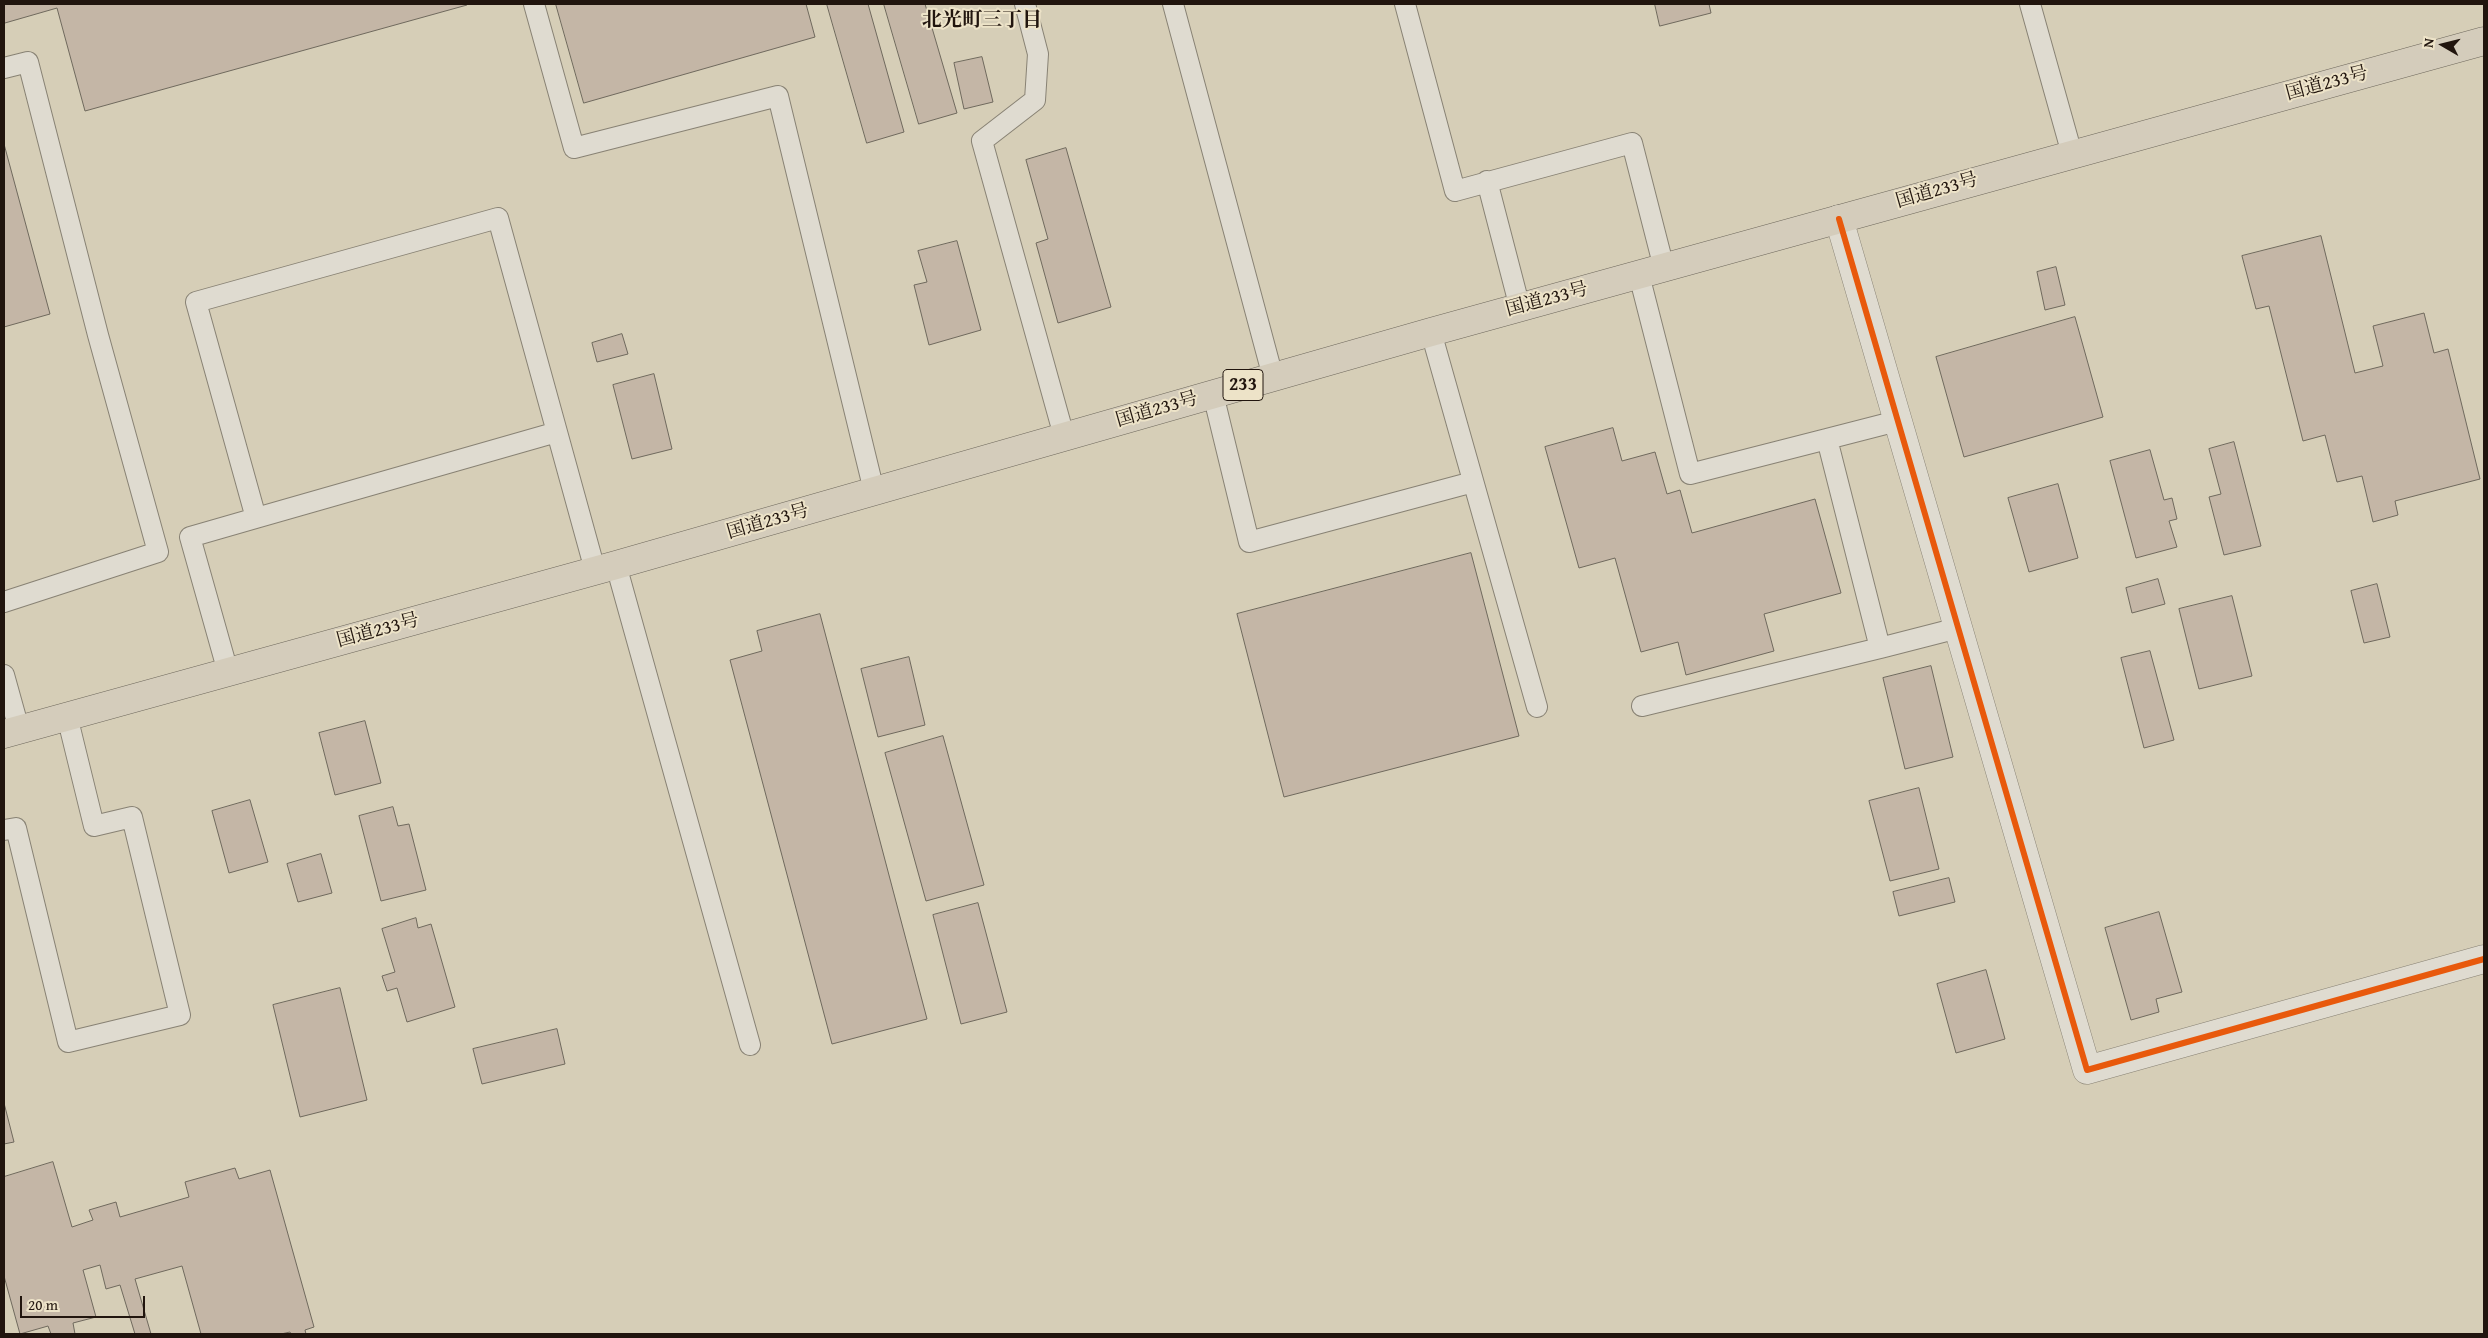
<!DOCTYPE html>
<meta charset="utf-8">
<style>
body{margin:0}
#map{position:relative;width:2488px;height:1338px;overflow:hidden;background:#d6ceb7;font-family:"Gentium Book Plus",serif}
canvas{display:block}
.frame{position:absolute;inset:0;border:5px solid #21150e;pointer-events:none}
.north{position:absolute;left:2418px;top:20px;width:50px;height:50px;-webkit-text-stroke:4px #ede3c8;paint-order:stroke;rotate:278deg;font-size:14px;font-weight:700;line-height:20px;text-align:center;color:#21150e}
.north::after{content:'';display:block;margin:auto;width:18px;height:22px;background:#21150e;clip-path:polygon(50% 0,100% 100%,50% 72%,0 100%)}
.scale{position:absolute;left:20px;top:1296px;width:125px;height:22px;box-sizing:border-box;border:2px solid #21150e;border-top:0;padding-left:6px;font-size:15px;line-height:18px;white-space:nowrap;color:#21150e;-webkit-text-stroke:4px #ede3c8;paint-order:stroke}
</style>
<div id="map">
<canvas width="2488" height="1338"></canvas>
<div class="frame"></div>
<div class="north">N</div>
<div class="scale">20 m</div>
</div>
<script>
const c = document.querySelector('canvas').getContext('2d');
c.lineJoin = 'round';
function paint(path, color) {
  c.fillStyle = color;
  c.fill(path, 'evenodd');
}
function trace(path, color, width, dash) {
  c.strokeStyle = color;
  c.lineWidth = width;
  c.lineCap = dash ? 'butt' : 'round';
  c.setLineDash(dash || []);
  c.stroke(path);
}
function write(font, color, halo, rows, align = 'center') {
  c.font = font + ' "Gentium Book Plus","Noto Serif JP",serif';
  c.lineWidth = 4;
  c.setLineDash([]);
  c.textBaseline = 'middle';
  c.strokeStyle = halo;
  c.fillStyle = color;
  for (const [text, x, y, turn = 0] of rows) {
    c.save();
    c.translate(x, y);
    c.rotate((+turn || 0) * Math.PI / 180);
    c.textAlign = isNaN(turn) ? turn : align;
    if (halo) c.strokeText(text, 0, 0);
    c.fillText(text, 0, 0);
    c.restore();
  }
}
const building = new Path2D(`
 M 4,4 L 467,4 L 467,5 L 85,111 L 57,8 L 5,23 Z
 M 556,4 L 806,4 L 815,37 L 584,103 Z
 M 827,4 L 868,4 L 904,132 L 867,143 Z
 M 884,4 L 925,4 L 957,113 L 919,124 Z
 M 1655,4 L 1709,4 L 1711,13 L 1660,26 Z
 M 982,57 L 993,102 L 964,109 L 954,63 Z
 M 4,144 L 50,314 L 4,327 Z
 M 1066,148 L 1111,307 L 1058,323 L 1036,243 L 1048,239 L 1026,160 Z
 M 2321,236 L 2355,373 L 2383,366 L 2373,326 L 2424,313 L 2434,353 L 2448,349 L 2480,479 L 2395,501 L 2398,515 L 2373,522 L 2362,476 L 2337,482 L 2325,435 L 2303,441 L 2269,306 L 2256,309 L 2242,256 Z
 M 957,241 L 981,330 L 929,345 L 914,285 L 927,282 L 918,251 Z
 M 2056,267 L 2065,305 L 2045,310 L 2037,272 Z
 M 2075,317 L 2103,417 L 1964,457 L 1936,357 Z
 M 622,334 L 628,354 L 597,362 L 592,343 Z
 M 654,374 L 672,449 L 632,459 L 613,385 Z
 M 1613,428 L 1622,461 L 1655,452 L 1667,494 L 1680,490 L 1692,533 L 1815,499 L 1841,593 L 1764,614 L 1774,651 L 1686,675 L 1678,642 L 1641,652 L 1615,558 L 1579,568 L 1545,447 Z
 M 2234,442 L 2261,546 L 2224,555 L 2209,497 L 2221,494 L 2209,449 Z
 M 2150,450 L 2164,500 L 2172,498 L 2177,519 L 2169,521 L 2177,547 L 2136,558 L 2110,461 Z
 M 2058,484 L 2078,558 L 2029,572 L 2008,498 Z
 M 1471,553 L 1519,736 L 1284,797 L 1237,614 Z
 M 2158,579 L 2165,604 L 2132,613 L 2126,588 Z
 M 2377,584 L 2390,637 L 2364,643 L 2351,591 Z
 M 2232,596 L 2252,676 L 2199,689 L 2179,609 Z
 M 820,614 L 927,1019 L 832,1044 L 730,660 L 762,651 L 757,631 Z
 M 2150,651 L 2174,740 L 2144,748 L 2121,658 Z
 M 909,657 L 925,725 L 878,737 L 861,669 Z
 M 1931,666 L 1953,757 L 1905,769 L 1883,678 Z
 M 365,721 L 381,783 L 335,795 L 319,733 Z
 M 943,736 L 984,885 L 926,901 L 885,753 Z
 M 1919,788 L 1939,869 L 1890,881 L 1869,801 Z
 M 250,800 L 268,862 L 229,873 L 212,811 Z
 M 393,807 L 398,826 L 409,824 L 426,890 L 381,901 L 359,816 Z
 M 321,854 L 332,893 L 298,902 L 287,864 Z
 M 1949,878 L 1955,902 L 1899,916 L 1893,892 Z
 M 978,903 L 1007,1012 L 961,1024 L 933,915 Z
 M 2159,912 L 2182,992 L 2156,999 L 2159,1012 L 2131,1020 L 2105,928 Z
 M 416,918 L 418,928 L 431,924 L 455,1007 L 407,1022 L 397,988 L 387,991 L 382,976 L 395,972 L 382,929 Z
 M 1986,970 L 2005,1039 L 1956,1053 L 1937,984 Z
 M 340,988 L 367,1100 L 300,1117 L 273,1005 Z
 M 557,1029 L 565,1064 L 482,1084 L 473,1049 Z
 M 4,1103 L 14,1142 L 4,1144 Z
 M 53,1162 L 72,1227 L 93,1220 L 89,1210 L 116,1202 L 120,1217 L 189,1197 L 185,1182 L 235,1168 L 239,1179 L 270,1170 L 314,1327 L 305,1330 L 306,1334 L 291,1334 L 290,1332 L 281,1334 L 201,1334 L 182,1266 L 135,1279 L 151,1334 L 135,1334 L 120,1285 L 106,1289 L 100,1265 L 83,1270 L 96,1317 L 73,1323 L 75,1334 L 51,1334 L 48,1326 L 20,1334 L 4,1276 L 4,1177 Z`);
const lane = new Path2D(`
 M 534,4 L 574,148 L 778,96 L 874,491
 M 1025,4 L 1038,54 L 1035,100 L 982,141 L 1064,436
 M 1173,4 L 1273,377
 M 1405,4 L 1455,191 L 1632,143 L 1664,268
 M 2030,4 L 2072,154
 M 4,68 L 28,62 L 98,335 L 158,552 L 4,602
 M 1487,181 L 1520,308
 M 1639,275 L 1690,474 L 1827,439
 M 1431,332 L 1537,707
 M 1213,394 L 1249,542 L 1473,482
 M 1897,421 L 1827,439 L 1880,648 L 1958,628
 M 256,518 L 557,432
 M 616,565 L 750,1045
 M 228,672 L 190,537 L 256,518 L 196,302 L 498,218 L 595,570
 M 4,675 L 19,729
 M 1642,706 L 1880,648
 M 4,830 L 16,828 L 68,1042 L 180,1015 L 132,817 L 94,826 L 67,716`);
const street = new Path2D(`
 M 1839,219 L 2087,1070 L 2484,959`);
const highway = new Path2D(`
 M 4,734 L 616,565 L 1431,332 L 2484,41`);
const cycleway = new Path2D(`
 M 1839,219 L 2087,1070 L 2484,959`);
const shields = [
 [1243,385,40]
];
const shieldNames = [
 ["233",1243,385]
];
const streetNames = [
 ["国道233号",2327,84,-15],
 ["国道233号",1937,191,-16],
 ["国道233号",1547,300,-15],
 ["国道233号",1157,410,-16],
 ["国道233号",768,522,-16],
 ["国道233号",378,631,-15]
];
const neighbourhoodNames = [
 ["北光町三丁目",982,21]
];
paint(building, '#c4b6a6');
trace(building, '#6f695d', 1);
trace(lane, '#888274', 22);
trace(street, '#888274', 29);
trace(highway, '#6f695d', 29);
trace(lane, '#dfdbd0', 20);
trace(street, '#dfdbd0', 28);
trace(highway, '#d4ccbb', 28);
trace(cycleway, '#e8590c', 6);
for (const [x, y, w] of shields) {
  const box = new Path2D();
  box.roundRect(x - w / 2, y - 15.5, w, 31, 4);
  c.fillStyle = '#ede3c8';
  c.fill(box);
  trace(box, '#21150e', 1);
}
write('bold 18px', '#21150e', null, shieldNames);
write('19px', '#21150e', '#ede3c8', streetNames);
write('bold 20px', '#21150e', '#ede3c8', neighbourhoodNames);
</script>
